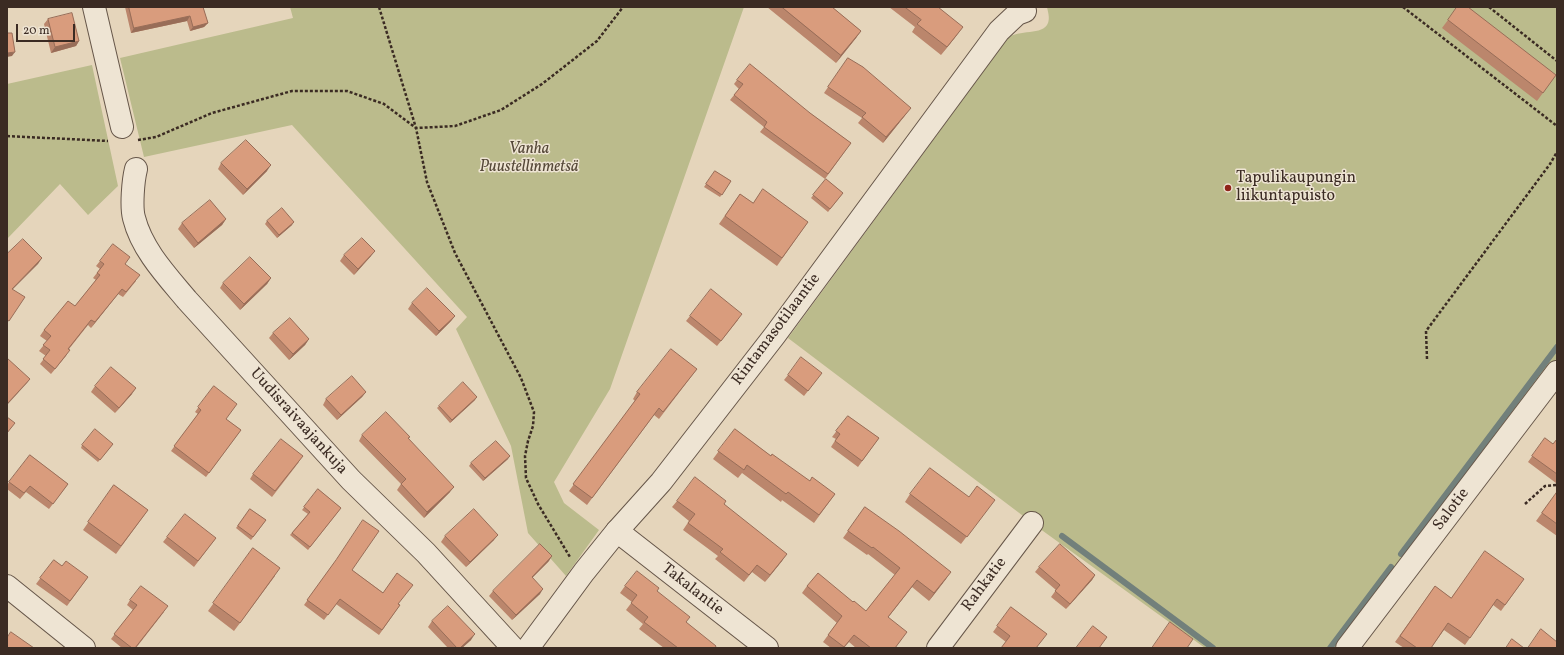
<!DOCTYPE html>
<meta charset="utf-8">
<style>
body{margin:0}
#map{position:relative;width:1564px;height:655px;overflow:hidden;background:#e5d5bb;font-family:Vollkorn,serif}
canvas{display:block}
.frame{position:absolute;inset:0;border:8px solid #3b2b23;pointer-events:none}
.scale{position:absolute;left:16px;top:24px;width:59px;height:18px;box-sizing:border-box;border:2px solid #3b2b23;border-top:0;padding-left:5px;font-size:12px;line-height:14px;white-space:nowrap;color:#3b2b23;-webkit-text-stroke:3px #eee4d3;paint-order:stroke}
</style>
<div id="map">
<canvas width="1564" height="655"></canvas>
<div class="frame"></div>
<div class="scale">20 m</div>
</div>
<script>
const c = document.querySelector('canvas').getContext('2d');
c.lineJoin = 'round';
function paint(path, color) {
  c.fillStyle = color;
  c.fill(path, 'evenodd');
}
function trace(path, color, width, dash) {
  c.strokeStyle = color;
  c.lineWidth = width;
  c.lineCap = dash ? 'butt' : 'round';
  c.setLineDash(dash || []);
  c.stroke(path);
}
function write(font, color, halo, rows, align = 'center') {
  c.font = font + ' Vollkorn,serif';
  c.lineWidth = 3;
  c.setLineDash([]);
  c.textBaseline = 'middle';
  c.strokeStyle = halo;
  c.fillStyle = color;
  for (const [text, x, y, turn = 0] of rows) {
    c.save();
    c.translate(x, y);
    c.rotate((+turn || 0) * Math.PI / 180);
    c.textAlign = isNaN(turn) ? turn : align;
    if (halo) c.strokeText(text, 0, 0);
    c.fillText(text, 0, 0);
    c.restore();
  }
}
const green = new Path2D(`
 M 290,7 L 744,7 L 610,389 L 554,482 L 564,503 L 599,530 L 566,576 L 528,533 L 511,446 L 456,329 L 467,317 L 292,125 L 144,157 L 120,58 L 293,18 Z
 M 1047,7 L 1557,7 L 1557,358 L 1334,648 L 1205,648 L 1043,531 L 788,338 L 1008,38 C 1018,29 1043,36 1048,23 C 1050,18 1048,12 1047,7 Z
 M 92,65 L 118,186 L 88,215 L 60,184 L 7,239 L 7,84 Z`);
const stream = new Path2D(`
 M 1062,536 L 1213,648
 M 1401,554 L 1557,347
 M 1330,648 L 1391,567`);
const path = new Path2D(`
 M 379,7 L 416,128 L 427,182 L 455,253 L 521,378 L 534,412 L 533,426 L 528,441 L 525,456 L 526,478 L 538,504 L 570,557
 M 1403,7 L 1557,126
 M 1489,7 L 1557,61
 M 7,136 L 108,141
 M 138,140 L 156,137 L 212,113 L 292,91 L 347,91 L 384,104 L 416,128 L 455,126 L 501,110 L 542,84 L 597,41 L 623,7
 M 1427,359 L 1426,331 L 1550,164 L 1557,152
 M 1525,504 L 1545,486 L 1557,485`);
const minor = new Path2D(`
 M 94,7 L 122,127
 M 136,169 C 133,181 131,207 134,218 C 142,250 167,276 187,300 L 351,480 L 426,553 L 513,648
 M 7,586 L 84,648
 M 767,648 L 617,531 L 661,482 L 775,335 L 999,31 L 1017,14 L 1025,11
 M 938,648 L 1032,523
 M 1347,648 L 1557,372`);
const tertiary = new Path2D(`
 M 528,648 L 584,572 L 617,531`);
const wall = new Path2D(`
 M 125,7 L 203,7 L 208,23 L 204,27 L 190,31 L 187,21 L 131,33 Z
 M 767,7 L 832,7 L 861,31 L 856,38 L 836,63 Z
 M 889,7 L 929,7 L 957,35 L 941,55 L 912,32 L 915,27 Z
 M 48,19 L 79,41 L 76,46 L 51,53 L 44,24 Z
 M 1448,20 L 1556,75 L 1537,101 L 1442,28 Z
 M 848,58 L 907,113 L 883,143 L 858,123 L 862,118 L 824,93 Z
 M 737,80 L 810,113 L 851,143 L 825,179 L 760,132 L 764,127 L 730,100 L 739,89 L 734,84 Z
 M 221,163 L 267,171 L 243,195 L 218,169 Z
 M 715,171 L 731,181 L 720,197 L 704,187 Z
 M 826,179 L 843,193 L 828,212 L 811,198 Z
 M 740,194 L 753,203 L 808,222 L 777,266 L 719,224 Z
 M 226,219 L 222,225 L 194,248 L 178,229 L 182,223 Z
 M 267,221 L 292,225 L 277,238 L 265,224 Z
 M 344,255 L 371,256 L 354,275 L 340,261 Z
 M 100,261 L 125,264 L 136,281 L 123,297 L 118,294 L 91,328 L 88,325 L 69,349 L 66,356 L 51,374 L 40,364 L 46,356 L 39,351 L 47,341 L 40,336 L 44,330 L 75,306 L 96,280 L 93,278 L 100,269 L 96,266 Z
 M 271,278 L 267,284 L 240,310 L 220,288 L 223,283 Z
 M 412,303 L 455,316 L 451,321 L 436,336 L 408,309 Z
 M 690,316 L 738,320 L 717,346 L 686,321 Z
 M 273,333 L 309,339 L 305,345 L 289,360 L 269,338 Z
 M 697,369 L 659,419 L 654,415 L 587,505 L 569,491 L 635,401 L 633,399 L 637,392 Z
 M 822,373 L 804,396 L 784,380 L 788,375 Z
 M 95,386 L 132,394 L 115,413 L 91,392 Z
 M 214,386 L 226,419 L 241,430 L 206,477 L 171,451 L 198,414 L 195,412 Z
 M 366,392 L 362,397 L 337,420 L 323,405 L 326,399 Z
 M 475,400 L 450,423 L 437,408 L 439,406 Z
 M 848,416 L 879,438 L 858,467 L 831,447 L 836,439 L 832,437 Z
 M 735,429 L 771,456 L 810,481 L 835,494 L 814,523 L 782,500 L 781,502 L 742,473 L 738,478 L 713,459 Z
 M 362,435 L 408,439 L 450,492 L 424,518 L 397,490 L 401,484 L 359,441 Z
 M 1545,438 L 1553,444 L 1557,439 L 1557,482 L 1556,483 L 1528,462 Z
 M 113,444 L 98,462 L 81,448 L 82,445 Z
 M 30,455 L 68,484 L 49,509 L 26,492 L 20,499 L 7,489 L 7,485 Z
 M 508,459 L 483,481 L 469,466 L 471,463 Z
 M 299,462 L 272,497 L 250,479 L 253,474 Z
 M 114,485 L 148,510 L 116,554 L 83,530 Z
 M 318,489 L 341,508 L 308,550 L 290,535 L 308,514 L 302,510 Z
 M 1557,492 L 1557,536 L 1536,521 Z
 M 910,494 L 969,497 L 989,507 L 961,544 L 905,502 Z
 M 677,501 L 724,504 L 782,561 L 765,582 L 752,572 L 744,582 L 715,559 L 718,556 L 683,530 L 689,521 L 672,507 Z
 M 865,507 L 946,579 L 929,601 L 912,587 L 888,617 L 902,639 L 895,648 L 856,648 L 849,642 L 844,648 L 831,648 L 823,642 L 837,623 L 802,593 L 807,586 L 853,602 L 866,611 L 895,575 L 868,554 L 867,555 L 843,538 Z
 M 250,509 L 266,520 L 251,540 L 236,528 Z
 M 445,536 L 494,540 L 466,567 L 441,542 Z
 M 167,537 L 216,538 L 194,567 L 163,542 Z
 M 253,548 L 275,576 L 234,631 L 208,611 Z
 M 54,560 L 62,566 L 88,577 L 67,606 L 36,584 Z
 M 549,561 L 532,578 L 540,594 L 512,620 L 489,596 L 493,591 Z
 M 334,563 L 352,570 L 400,605 L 379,635 L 336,604 L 324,620 L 304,605 Z
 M 1039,567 L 1095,575 L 1092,580 L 1066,609 L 1051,597 L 1056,590 L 1035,572 Z
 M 1524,579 L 1501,611 L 1493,605 L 1465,645 L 1444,630 L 1431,648 L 1404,648 L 1395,642 L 1435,586 L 1451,598 Z
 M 625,586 L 657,591 L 686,622 L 715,648 L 664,648 L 639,629 L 643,624 L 626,610 L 632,602 L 620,593 Z
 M 130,600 L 164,612 L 136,648 L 122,648 L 111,639 L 133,610 L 127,605 Z
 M 1011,607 L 1047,634 L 1006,642 L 993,632 Z
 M 432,621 L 471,640 L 462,648 L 448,648 L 428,627 Z`);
const shadedWall = new Path2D(`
 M 190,16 L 187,21 L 131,33 L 134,28 Z
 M 208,23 L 204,27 L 190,31 L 193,27 Z
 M 963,27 L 957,35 L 941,55 L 947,47 Z
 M 861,31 L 856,38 L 836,63 L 841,55 Z
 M 79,41 L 76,46 L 51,53 L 55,47 Z
 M 15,52 L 12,56 L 7,57 L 7,53 Z
 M 911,108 L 883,143 L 886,137 Z
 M 271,165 L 267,171 L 243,195 L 247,189 Z
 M 226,219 L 222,225 L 194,248 L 198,243 Z
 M 294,222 L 292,225 L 277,238 L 279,235 Z
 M 375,251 L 371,256 L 354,275 L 358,269 Z
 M 42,258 L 38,264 L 8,294 L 12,289 Z
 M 271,278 L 267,284 L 240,310 L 244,304 Z
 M 122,289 L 118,294 L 91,328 L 95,322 Z
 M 455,316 L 451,321 L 436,336 L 439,331 Z
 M 309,339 L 305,345 L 289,360 L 293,354 Z
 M 30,379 L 27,383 L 7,405 L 7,404 Z
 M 136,388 L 132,394 L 115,413 L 119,408 Z
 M 366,392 L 362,397 L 337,420 L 341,415 Z
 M 477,397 L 475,400 L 450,423 L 452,420 Z
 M 510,456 L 508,459 L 483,481 L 485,478 Z
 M 454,487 L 450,492 L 424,518 L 427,512 Z
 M 498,535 L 494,540 L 466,567 L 470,562 Z
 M 787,554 L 782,561 L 765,582 L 770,575 Z
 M 552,556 L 549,561 L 528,582 L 532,577 Z
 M 951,572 L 946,579 L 929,601 L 934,593 Z
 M 1095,575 L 1092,580 L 1066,609 L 1070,604 Z
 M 917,580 L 912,587 L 883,624 L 888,617 Z
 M 543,589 L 540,594 L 512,620 L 516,615 Z
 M 475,634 L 471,640 L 462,648 L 460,648 Z`);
const building = new Path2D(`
 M 129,7 L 203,7 L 208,23 L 193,27 L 190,16 L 134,28 Z
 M 782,7 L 832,7 L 861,31 L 841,55 Z
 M 905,7 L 929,7 L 930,8 L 930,7 L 938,7 L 963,27 L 947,47 L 917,24 L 921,20 Z
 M 1457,7 L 1468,7 L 1556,75 L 1543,93 L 1448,20 Z
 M 72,13 L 79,41 L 55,47 L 48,19 Z
 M 7,33 L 12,33 L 15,52 L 7,53 Z
 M 848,58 L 863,67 L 911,108 L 886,137 L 862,117 L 866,113 L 828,87 Z
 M 750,64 L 810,113 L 851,143 L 828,174 L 764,127 L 767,122 L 734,95 L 743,84 L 737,80 Z
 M 246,140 L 271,165 L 247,189 L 221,163 Z
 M 715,171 L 731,181 L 722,195 L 706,184 Z
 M 826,179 L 843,193 L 830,209 L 813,195 Z
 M 763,189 L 808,222 L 782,258 L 725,216 L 740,194 L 753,203 Z
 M 210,200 L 226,219 L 198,243 L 182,223 Z
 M 282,208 L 294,222 L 279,235 L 267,221 Z
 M 362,238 L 375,251 L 358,269 L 344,255 Z
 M 23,239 L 42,258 L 12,289 L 25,297 L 9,321 L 7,320 L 7,254 Z
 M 113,244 L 130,257 L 125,264 L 140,275 L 126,292 L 122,289 L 95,322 L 91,320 L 68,349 L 70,350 L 55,369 L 43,359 L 50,350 L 43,345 L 51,336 L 44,330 L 68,301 L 75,306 L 100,275 L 97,273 L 104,264 L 100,261 Z
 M 250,257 L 271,278 L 244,304 L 223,283 Z
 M 427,288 L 455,316 L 439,331 L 412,303 Z
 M 711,289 L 742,314 L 721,341 L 690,316 Z
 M 290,318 L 309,339 L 293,354 L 273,333 Z
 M 671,349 L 697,369 L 663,412 L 659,408 L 592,498 L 573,484 L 640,394 L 637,392 Z
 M 801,357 L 822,373 L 808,391 L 788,375 Z
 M 7,358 L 30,379 L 7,404 Z
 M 111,367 L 136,388 L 119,408 L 95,386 Z
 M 352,376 L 366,392 L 341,415 L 326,399 Z
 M 463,382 L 477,397 L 452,420 L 439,406 Z
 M 214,386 L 237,404 L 226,419 L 241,430 L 209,473 L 174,446 L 201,410 L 198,407 Z
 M 386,412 L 410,437 L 408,438 L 454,487 L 427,512 L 401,484 L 406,479 L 362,435 Z
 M 848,416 L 879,438 L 862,461 L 835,441 L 840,434 L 836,431 Z
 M 7,417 L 15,423 L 7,433 Z
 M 95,429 L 113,444 L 100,460 L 82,445 Z
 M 735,429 L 771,456 L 772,454 L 810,481 L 812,477 L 835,494 L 819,515 L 788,492 L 786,494 L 747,465 L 744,470 L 718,451 Z
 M 1545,438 L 1553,444 L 1557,439 L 1557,474 L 1532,456 Z
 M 281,439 L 303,456 L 275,491 L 253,474 Z
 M 496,441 L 510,456 L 485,478 L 471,463 Z
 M 30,455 L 68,484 L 53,504 L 30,486 L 24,493 L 9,482 Z
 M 930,468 L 969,497 L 977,486 L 995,500 L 967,537 L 910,494 Z
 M 695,477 L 726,501 L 724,504 L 787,554 L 770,575 L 757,565 L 749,575 L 720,552 L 723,549 L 688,523 L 695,514 L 677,501 Z
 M 114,485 L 148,510 L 121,546 L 88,522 Z
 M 318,489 L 341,508 L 310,547 L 292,533 L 310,512 L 304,507 Z
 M 1557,492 L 1557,524 L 1542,513 Z
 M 865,507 L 899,531 L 951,572 L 934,593 L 917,580 L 888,617 L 907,632 L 895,648 L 871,648 L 854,635 L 844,647 L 828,635 L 842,616 L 807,586 L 818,573 L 853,602 L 854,601 L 866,611 L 900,568 L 873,547 L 872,548 L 848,531 Z
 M 250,509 L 266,520 L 253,537 L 238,526 Z
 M 474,509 L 498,535 L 470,562 L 445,536 Z
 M 185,514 L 216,538 L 198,561 L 167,537 Z
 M 363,520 L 379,531 L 352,570 L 383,593 L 397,573 L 413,585 L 398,604 L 400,605 L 382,630 L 340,599 L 328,615 L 307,600 L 336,560 Z
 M 540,544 L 552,556 L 532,577 L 543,589 L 516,615 L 493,591 Z
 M 1060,544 L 1095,575 L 1070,604 L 1055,591 L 1060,585 L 1039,567 Z
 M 253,548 L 280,568 L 240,623 L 213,603 Z
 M 1485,551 L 1524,579 L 1505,605 L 1497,599 L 1470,638 L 1448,623 L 1431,648 L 1417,648 L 1400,636 L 1435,586 L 1451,598 Z
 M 54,560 L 62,566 L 66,561 L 88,577 L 70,601 L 40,578 Z
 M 637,571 L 659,588 L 657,591 L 690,617 L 686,622 L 716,646 L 715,648 L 678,648 L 644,622 L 648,617 L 631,603 L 637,595 L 625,586 Z
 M 141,586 L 168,606 L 135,648 L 132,648 L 114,634 L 137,605 L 130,600 Z
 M 448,606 L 475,634 L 460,648 L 457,648 L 432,621 Z
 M 1011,607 L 1047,634 L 1036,648 L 1001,648 L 1010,636 L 997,626 Z
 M 1170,622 L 1193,639 L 1187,648 L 1152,648 Z
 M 1093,626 L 1107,637 L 1099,648 L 1076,648 Z
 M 1541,629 L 1557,642 L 1557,648 L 1528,648 Z
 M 11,632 L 34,648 L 7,648 L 7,638 Z
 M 1512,639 L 1524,648 L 1506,648 Z`);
const markers = [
 [1228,188,4,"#8f2418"]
];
const parkNames = [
 ["Vanha",529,150],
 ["Puustellinmetsä",529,168]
];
const poiNames = [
 ["Tapulikaupungin",1236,179],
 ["liikuntapuisto",1236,197]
];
const streetNames = [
 ["Rintamasotilaantie",777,330,-53],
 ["Uudisraivaajankuja",298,422,48],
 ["Salotie",1452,510,-53],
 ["Rahkatie",985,585,-53],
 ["Takalantie",692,590,38]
];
paint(green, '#bbbb8c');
trace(stream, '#72807b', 6);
trace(minor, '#665649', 24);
trace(tertiary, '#665649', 24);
trace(path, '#3b2b23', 2.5, [3, 2]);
trace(minor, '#eee4d3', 22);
trace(tertiary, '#eee4d3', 22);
paint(wall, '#bb866c');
paint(shadedWall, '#986d58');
paint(building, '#d99c7d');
trace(building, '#986d58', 1);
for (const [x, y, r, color] of markers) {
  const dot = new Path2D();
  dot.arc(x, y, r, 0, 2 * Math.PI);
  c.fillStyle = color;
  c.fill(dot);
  trace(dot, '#eee4d3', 1.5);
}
write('italic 16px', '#554838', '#eee4d3', parkNames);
write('16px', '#3b2b23', '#eee4d3', poiNames, 'left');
write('16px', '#3b2b23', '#eee4d3', streetNames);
</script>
